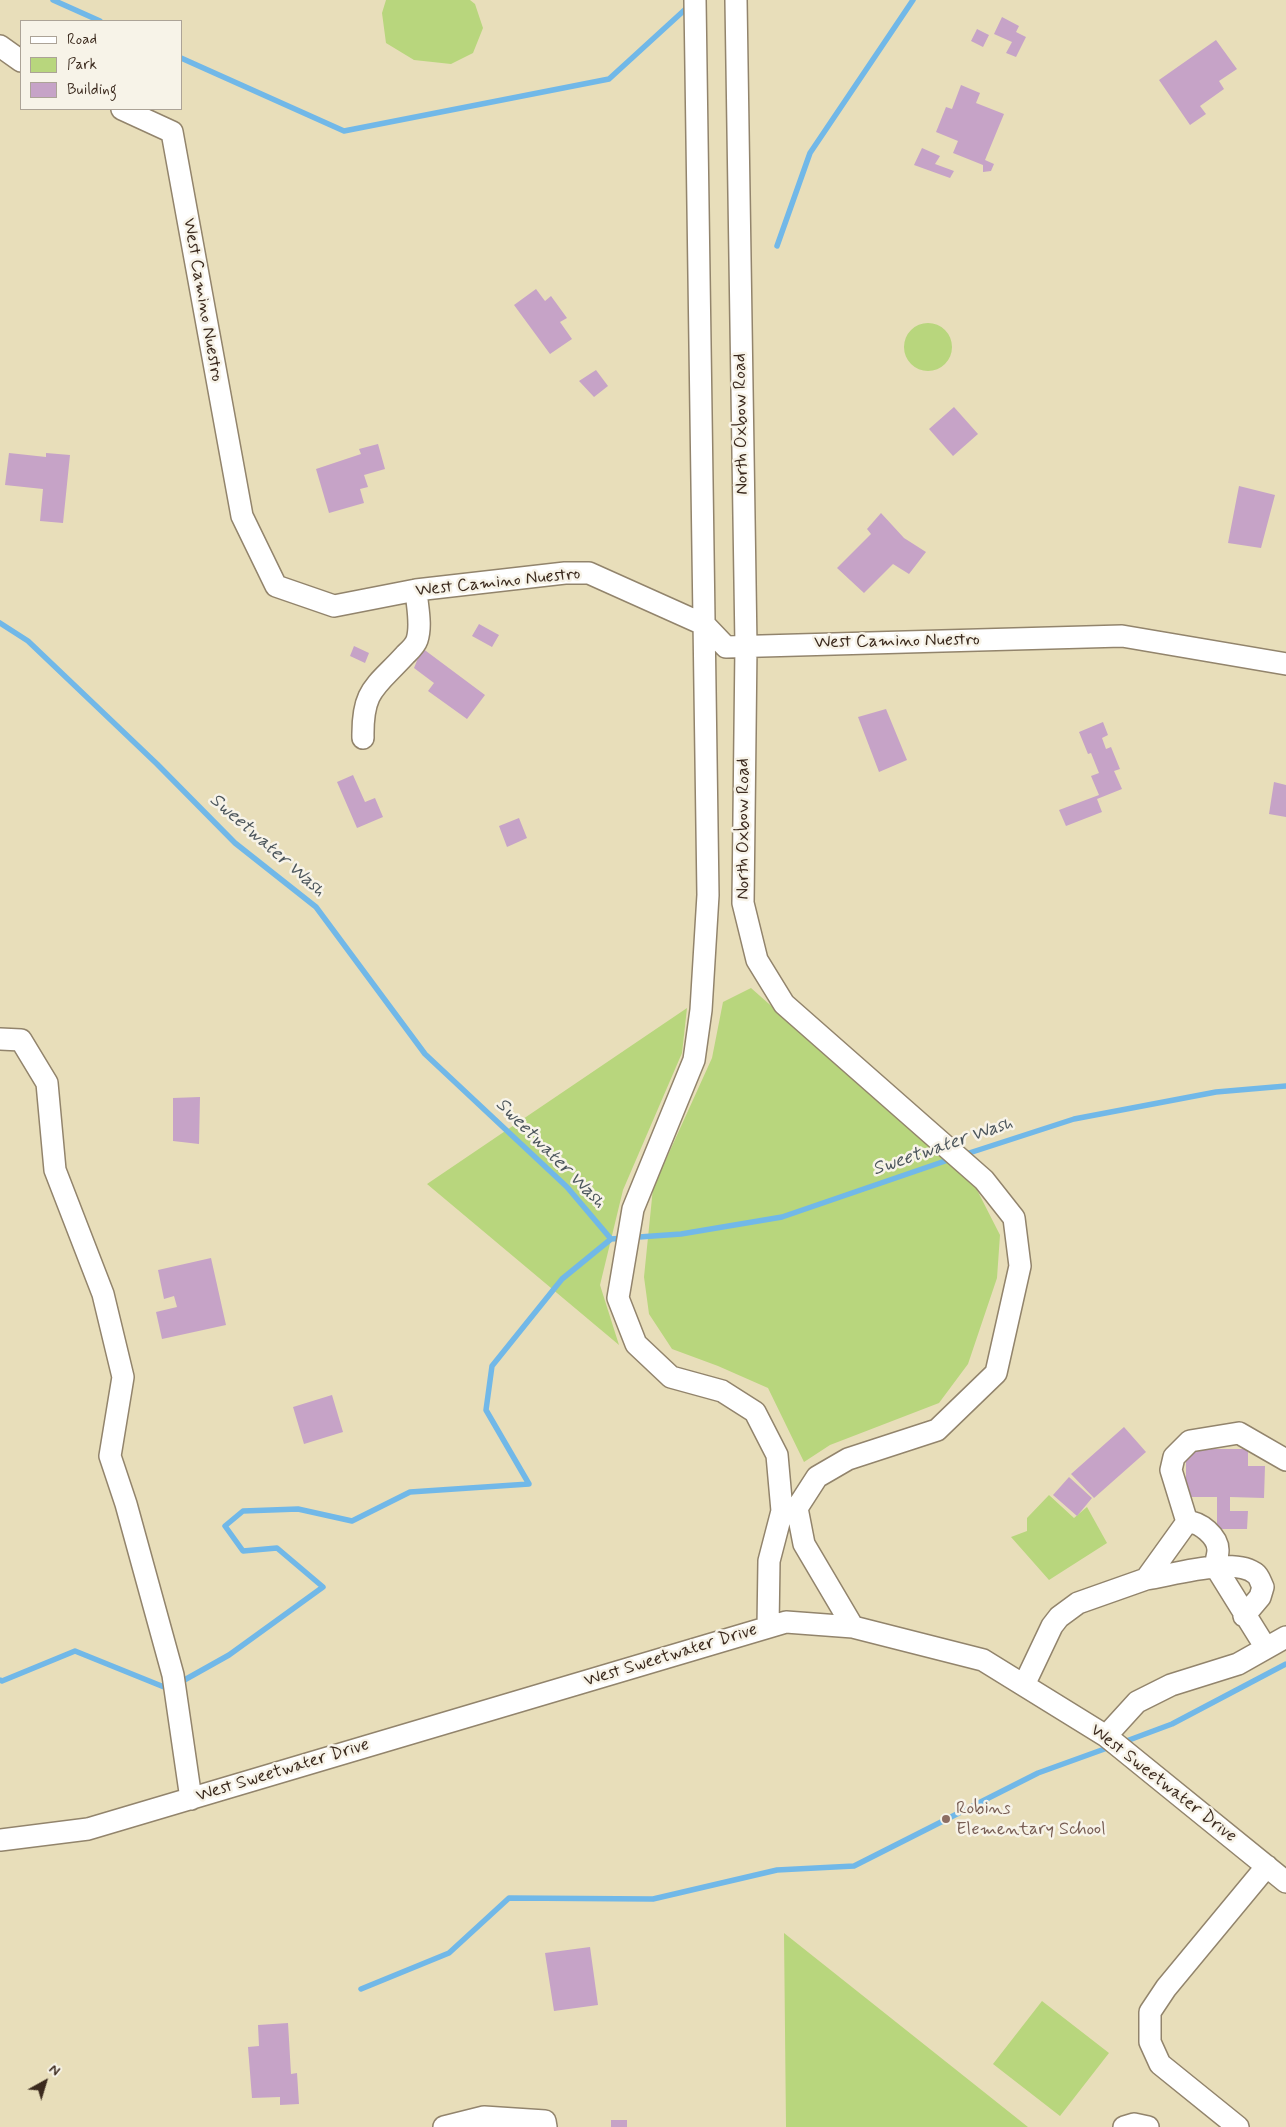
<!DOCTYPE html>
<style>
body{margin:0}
#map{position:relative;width:1286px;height:2127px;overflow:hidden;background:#e8deba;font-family:Mynerve,sans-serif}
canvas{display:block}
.legend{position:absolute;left:20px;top:20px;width:162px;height:90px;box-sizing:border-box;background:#f7f3e8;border:1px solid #aca397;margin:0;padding:6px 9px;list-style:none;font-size:15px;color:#3b2a1e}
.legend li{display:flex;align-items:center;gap:10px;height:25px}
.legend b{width:25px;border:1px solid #aca397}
.north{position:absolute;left:20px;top:2057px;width:50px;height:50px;-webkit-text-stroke:4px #f7f3e8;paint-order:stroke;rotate:39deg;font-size:14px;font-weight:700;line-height:20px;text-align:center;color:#3b2a1e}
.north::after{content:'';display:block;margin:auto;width:18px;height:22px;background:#3b2a1e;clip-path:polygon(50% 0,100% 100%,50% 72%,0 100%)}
</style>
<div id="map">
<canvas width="1286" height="2127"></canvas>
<ul class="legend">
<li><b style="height:6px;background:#fff"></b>Road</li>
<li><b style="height:14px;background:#b8d67d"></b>Park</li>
<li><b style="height:14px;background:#c6a3c7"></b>Building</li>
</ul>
<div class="north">N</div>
</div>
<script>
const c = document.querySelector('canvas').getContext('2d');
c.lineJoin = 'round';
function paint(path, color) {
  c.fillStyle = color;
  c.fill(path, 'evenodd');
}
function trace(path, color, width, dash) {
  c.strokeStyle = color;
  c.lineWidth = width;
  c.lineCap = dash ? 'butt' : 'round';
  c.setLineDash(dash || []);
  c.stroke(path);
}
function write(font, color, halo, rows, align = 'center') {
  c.font = font + ' Mynerve,sans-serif';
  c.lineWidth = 5;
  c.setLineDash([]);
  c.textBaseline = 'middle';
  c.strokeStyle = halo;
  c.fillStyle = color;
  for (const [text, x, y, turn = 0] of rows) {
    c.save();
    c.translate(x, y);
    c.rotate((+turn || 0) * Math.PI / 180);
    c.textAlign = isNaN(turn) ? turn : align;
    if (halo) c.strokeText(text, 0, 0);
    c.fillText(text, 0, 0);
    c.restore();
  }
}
const green = new Path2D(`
 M 386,0 L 470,0 L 475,4 L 483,28 L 473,53 L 451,64 L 414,60 L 386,43 L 382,13 Z
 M904 347a24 24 0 1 1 48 0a24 24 0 1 1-48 0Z
 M 751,988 L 975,1186 L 1000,1235 L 997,1278 L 968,1364 L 939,1403 L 830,1445 L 804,1462 L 768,1388 L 718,1366 L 672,1349 L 649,1314 L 644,1277 L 653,1188 L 712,1058 L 723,1002 Z
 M 687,1008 L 682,1053 L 623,1190 L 600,1285 L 619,1345 L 427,1184 Z
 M 1049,1495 L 1074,1518 L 1087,1507 L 1107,1543 L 1049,1580 L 1011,1537 L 1027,1531 L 1027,1518 Z
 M 784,1933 L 1028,2127 L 786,2127 Z
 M 1042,2001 L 1109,2053 L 1060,2116 L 993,2064 Z`);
const stream = new Path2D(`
 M 53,0 L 100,21
 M 181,58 L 344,131 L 609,79 L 690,5
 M 777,246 L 810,153 L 913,0
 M 0,623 L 28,641 L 157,764 L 235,843 L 316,907 L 425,1054 L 567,1187 L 611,1239 L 681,1234 L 782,1217 L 951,1159
 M 963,1155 L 1074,1119 L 1216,1092 L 1286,1086
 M 0,1680 L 2,1681 L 75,1651 L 169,1689
 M 179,1683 L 229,1655 L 323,1587 L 277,1548 L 243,1551 L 225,1526 L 243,1511 L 298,1509 L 352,1521 L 410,1492 L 529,1484 L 486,1410 L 492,1366 L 562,1279 L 611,1239
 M 1121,1743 L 1172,1724 L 1286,1664
 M 361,1989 L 449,1953 L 509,1898 L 653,1899 L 777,1870 L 854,1866 L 1038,1773 L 1110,1747`);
const building = new Path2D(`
 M 1002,17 L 1019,26 L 1016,32 L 1026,37 L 1016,57 L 1006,53 L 1012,42 L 994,34 Z
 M 977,29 L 989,35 L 983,47 L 971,41 Z
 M 1216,40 L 1237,69 L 1219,81 L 1224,89 L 1200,106 L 1206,114 L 1190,125 L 1159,80 Z
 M 961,85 L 980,93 L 976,103 L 1004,114 L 985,160 L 994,164 L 991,171 L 983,172 L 983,165 L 953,153 L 958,141 L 936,132 L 946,107 L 952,109 Z
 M 922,148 L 940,156 L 935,164 L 954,171 L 950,178 L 914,165 Z
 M 536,289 L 545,301 L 551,296 L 567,318 L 560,322 L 572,339 L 550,354 L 514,305 Z
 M 596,370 L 608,386 L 594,397 L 579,381 Z
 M 954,407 L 978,434 L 953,456 L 929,429 Z
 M 378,444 L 385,469 L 364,475 L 368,487 L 360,489 L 364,503 L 329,513 L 316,469 L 361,454 L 359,449 Z
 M 9,453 L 46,457 L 46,453 L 70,455 L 63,523 L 40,521 L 43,489 L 5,485 Z
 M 1239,486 L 1275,495 L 1261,548 L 1228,543 Z
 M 881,513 L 904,538 L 926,552 L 909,574 L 893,564 L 864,593 L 837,568 L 871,534 L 867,529 Z
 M 479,624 L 499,635 L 492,647 L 472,636 Z
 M 354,646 L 369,653 L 365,663 L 350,656 Z
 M 422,648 L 485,695 L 467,719 L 428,691 L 434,683 L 414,668 Z
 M 886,709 L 907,760 L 879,772 L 858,717 Z
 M 1103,722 L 1108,735 L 1102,738 L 1106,749 L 1111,747 L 1120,769 L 1114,771 L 1122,789 L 1097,799 L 1102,812 L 1066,826 L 1059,810 L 1099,795 L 1091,776 L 1099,773 L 1091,753 L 1088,754 L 1079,732 Z
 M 353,775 L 365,802 L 375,798 L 383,817 L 357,828 L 337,782 Z
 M 1274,782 L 1286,785 L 1286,817 L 1269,814 Z
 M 519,818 L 527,838 L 507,847 L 499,826 Z
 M 200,1097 L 199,1144 L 173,1141 L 173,1098 Z
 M 211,1258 L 226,1325 L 162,1339 L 156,1312 L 177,1307 L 174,1296 L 164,1299 L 158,1270 Z
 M 332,1395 L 343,1432 L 304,1444 L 293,1407 Z
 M 1124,1427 L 1146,1452 L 1094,1498 L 1071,1474 Z
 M 1186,1449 L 1248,1449 L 1248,1466 L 1265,1466 L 1264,1498 L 1230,1497 L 1230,1511 L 1248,1511 L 1247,1529 L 1217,1529 L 1217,1497 L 1186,1497 Z
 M 1069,1477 L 1092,1498 L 1077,1516 L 1053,1495 Z
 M 590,1947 L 598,2005 L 554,2011 L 545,1953 Z
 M 288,2023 L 291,2074 L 297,2073 L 299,2104 L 280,2105 L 280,2097 L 252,2098 L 248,2047 L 259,2046 L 258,2025 Z
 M 611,2120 L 627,2120 L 627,2127 L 611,2127 Z`);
const minor = new Path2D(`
 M 695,0 L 708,895 L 701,1010 L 694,1060 L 633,1209 L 618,1298 L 636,1344 L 671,1377 L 722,1391 L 755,1412 L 777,1455 L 782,1511 L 769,1561 L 768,1627
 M 736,0 L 746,646 L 743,903 L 757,960 L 784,1004 L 984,1180 L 1014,1218 L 1020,1266 L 996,1373 L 937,1430 L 848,1459 L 817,1477 L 797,1508 L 804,1544 L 853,1627
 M 0,46 L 21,61
 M 122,109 L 172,132 L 242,516 L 276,586 L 334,606 L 416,590 L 565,573 L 589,573 L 705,625 L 726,647 L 1122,636 L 1286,664
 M 363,738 C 362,689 376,687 405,655 C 409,651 415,646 417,640 C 422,625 417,606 416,590
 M 0,1039 L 21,1040 L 47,1083 L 55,1170 L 103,1294 L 123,1377 L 110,1456 L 126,1504 L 173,1675 L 191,1799
 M 1187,1522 L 1171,1470 L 1174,1457 L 1190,1441 L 1239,1433 L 1286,1460
 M 1146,1579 C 1173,1575 1235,1556 1256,1574 C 1259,1576 1261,1583 1263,1587 L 1260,1597 L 1244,1616
 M 1024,1685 L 1052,1626 L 1059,1617 L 1078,1603 L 1146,1579 L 1187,1522 C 1200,1521 1218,1537 1218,1550 C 1218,1555 1216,1561 1215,1566 L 1266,1648
 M 1106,1736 L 1137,1702 L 1171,1685 L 1238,1664 L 1286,1637
 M 0,1840 L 88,1829 L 786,1622 L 853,1627 L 983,1660 L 1106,1736 L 1286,1882
 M 444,2127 L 484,2117 L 545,2121 L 546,2127
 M 1124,2127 L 1134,2124 L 1148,2127
 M 1238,2127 L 1160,2064 L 1150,2042 L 1150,2012 L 1166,1988 L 1267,1866`);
const markers = [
 [946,1819,5,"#8d6e63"]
];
const streetNames = [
 ["West Camino Nuestro",202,300,80],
 ["North Oxbow Road",742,424,-91],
 ["West Camino Nuestro",498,583,-6],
 ["West Camino Nuestro",897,642,-1],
 ["North Oxbow Road",744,829,-90],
 ["West Sweetwater Drive",671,1656,-17],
 ["West Sweetwater Drive",283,1771,-17],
 ["West Sweetwater Drive",1163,1784,38]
];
const educationNames = [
 ["Robins",956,1809],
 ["Elementary School",956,1830]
];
const waterNames = [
 ["Sweetwater Wash",267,846,41],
 ["Sweetwater Wash",943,1147,-19],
 ["Sweetwater Wash",550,1154,45]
];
paint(green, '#b8d67d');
trace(stream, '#71b8e8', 5.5);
paint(building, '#c6a3c7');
trace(minor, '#92846c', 24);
trace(minor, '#fff', 21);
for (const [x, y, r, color] of markers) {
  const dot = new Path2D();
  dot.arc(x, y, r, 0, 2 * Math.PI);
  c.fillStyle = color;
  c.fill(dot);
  trace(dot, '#f7f3e8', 2);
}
write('18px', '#3b2a1e', '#f7f3e8', streetNames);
write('18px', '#785e54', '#f7f3e8', educationNames, 'left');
write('italic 19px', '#4b555b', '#f7f3e8', waterNames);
</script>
